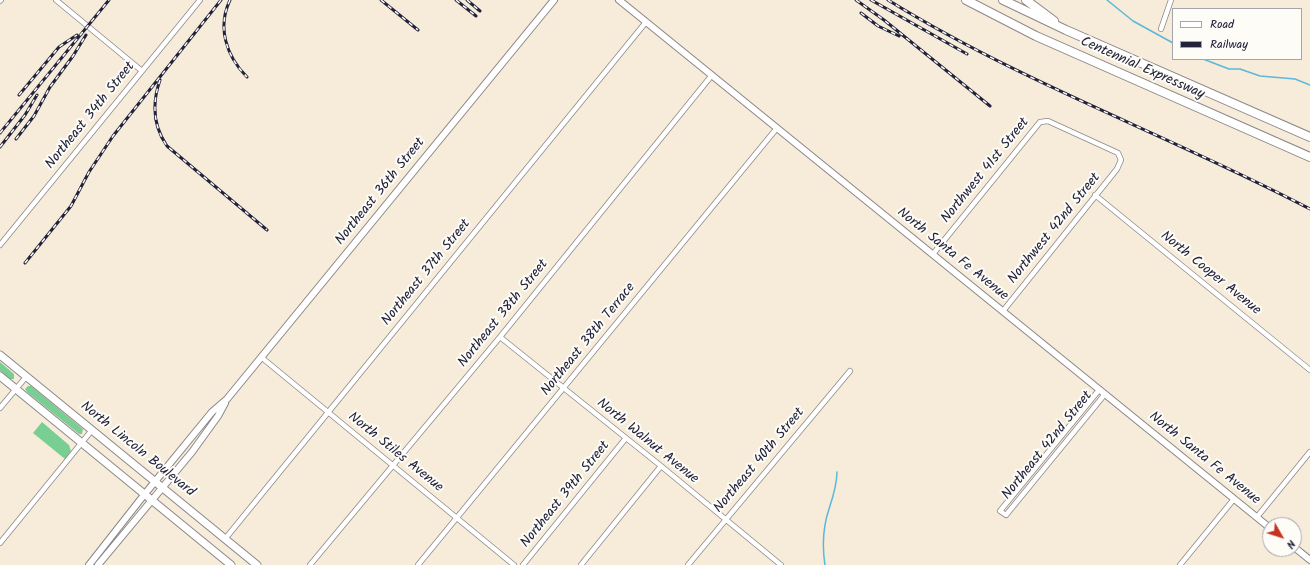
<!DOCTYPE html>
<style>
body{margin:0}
#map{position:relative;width:1310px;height:565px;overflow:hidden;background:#f6ecd9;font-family:Kalam,sans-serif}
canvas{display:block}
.legend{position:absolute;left:1172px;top:8px;width:130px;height:52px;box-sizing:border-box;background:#fdfcf7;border:1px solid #a5a5ac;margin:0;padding:5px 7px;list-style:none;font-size:12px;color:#22223b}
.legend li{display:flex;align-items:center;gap:8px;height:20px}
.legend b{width:20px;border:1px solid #a5a5ac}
.north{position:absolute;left:1262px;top:517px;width:40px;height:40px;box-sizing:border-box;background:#fdfcf7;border:1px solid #a5a5ac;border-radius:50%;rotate:129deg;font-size:11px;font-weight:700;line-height:16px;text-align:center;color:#22223b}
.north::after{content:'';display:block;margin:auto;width:14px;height:18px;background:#c8321e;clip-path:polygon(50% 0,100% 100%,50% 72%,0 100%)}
</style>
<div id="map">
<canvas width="1310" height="565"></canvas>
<ul class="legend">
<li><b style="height:5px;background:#fff"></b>Road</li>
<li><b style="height:5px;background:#22223b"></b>Railway</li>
</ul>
<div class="north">N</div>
</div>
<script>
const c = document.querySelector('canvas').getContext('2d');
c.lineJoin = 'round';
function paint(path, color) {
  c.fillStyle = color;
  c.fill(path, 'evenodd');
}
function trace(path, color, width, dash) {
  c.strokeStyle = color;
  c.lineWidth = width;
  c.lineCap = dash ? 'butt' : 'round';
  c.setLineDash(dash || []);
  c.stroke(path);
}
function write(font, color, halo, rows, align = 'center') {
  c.font = font + ' Kalam,sans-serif';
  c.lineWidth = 4;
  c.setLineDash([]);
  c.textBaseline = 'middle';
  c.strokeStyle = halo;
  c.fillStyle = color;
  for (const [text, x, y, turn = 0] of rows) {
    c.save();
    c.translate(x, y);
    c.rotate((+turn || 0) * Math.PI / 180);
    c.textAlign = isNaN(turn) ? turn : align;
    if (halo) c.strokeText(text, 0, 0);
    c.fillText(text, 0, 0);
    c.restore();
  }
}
const green = new Path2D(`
 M 0,362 L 14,374 L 14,379 L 10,379 L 0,371 Z
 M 28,386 L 31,386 L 83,429 L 82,434 L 79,434 L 27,392 L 25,389 Z
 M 42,422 L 69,445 L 71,451 L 65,459 L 33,433 Z`);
const stream = new Path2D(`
 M 1107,0 L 1133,21 L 1173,43
 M 1203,59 L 1229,69 L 1240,69 L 1260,76 L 1295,79 L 1310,85
 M 825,565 C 822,546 823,527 829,509 C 833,497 837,485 837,472`);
const minor = new Path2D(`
 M 56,0 L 142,71
 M 0,1 L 1,0
 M 1161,29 L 1171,0
 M 1095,195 L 1310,370
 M 0,245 L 200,0
 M 933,254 L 1040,122 L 1048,121 L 1118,153 L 1121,160 L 1117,169 L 1003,311
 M 500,337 L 661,466 L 781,565
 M 261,357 L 514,565
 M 1099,390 L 1000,511 L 1006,515 L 1105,394
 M 0,408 L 26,377
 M 1257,517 L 1310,452
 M 225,539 L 646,22
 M 0,543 L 92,430
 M 310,565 L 500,337 L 712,75
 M 418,565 L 777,128
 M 523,565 L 626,438
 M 581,565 L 661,466
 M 688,565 L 850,371
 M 1180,565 L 1234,499`);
const secondary = new Path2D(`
 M 619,0 L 1270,528
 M 1294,547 L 1310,560
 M 89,565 L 144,495 L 212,412 L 227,399 L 554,0
 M 98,565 L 192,452 L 218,416 L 225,403`);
const primary = new Path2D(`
 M 0,355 L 257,565
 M 0,376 L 231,565`);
const motorway = new Path2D(`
 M 966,0 L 1036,36 L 1310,157
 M 1003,0 L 1066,30 L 1310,137
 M 1026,0 L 1054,21`);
const rail = new Path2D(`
 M 230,0 C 217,27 226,56 247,77
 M 381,0 L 418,30
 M 456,0 L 476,16
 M 467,0 L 480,11
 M 856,0 L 884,20 L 990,106
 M 871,0 L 967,54
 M 888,0 C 1022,83 1171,136 1310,209
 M 861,13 L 878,26 L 899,36
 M 160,80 C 152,103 153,126 167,146 L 267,230
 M 19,95 L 59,47 L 77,35
 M 0,133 L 109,0
 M 16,139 L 34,116 L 50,87 L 73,56 L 86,35
 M 0,147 L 25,115 L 37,95
 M 25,263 L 71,206 L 89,172 L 113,136 L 221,0`);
const streetNames = [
 ["Centennial Expressway",1142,69,24],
 ["Northeast 34th Street",91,116,-51],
 ["Northwest 41st Street",986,171,-51],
 ["Northeast 36th Street",381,192,-51],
 ["Northwest 42nd Street",1055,229,-51],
 ["North Santa Fe Avenue",952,255,39],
 ["Northeast 37th Street",427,273,-51],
 ["North Cooper Avenue",1210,274,39],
 ["Northeast 38th Street",504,314,-51],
 ["Northeast 38th Terrace",589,340,-51],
 ["North Walnut Avenue",647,442,39],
 ["Northeast 42nd Street",1048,446,-51],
 ["North Lincoln Boulevard",137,450,39],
 ["North Stiles Avenue",395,453,39],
 ["North Santa Fe Avenue",1204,459,39],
 ["Northeast 40th Street",760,461,-50],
 ["Northeast 39th Street",566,495,-51]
];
paint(green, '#79cf93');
trace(stream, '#5cb7da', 1.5);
trace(minor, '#8c878a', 6);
trace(secondary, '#8c878a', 8);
trace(primary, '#8c878a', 9);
trace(motorway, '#8c878a', 10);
trace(minor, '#fff', 4.5);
trace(secondary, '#fff', 6);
trace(primary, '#fff', 7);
trace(motorway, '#fff', 8);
trace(rail, '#22223b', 3);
trace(rail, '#fdfcf7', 1.5, [4.5]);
write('14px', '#22223b', '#fdfcf7', streetNames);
</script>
